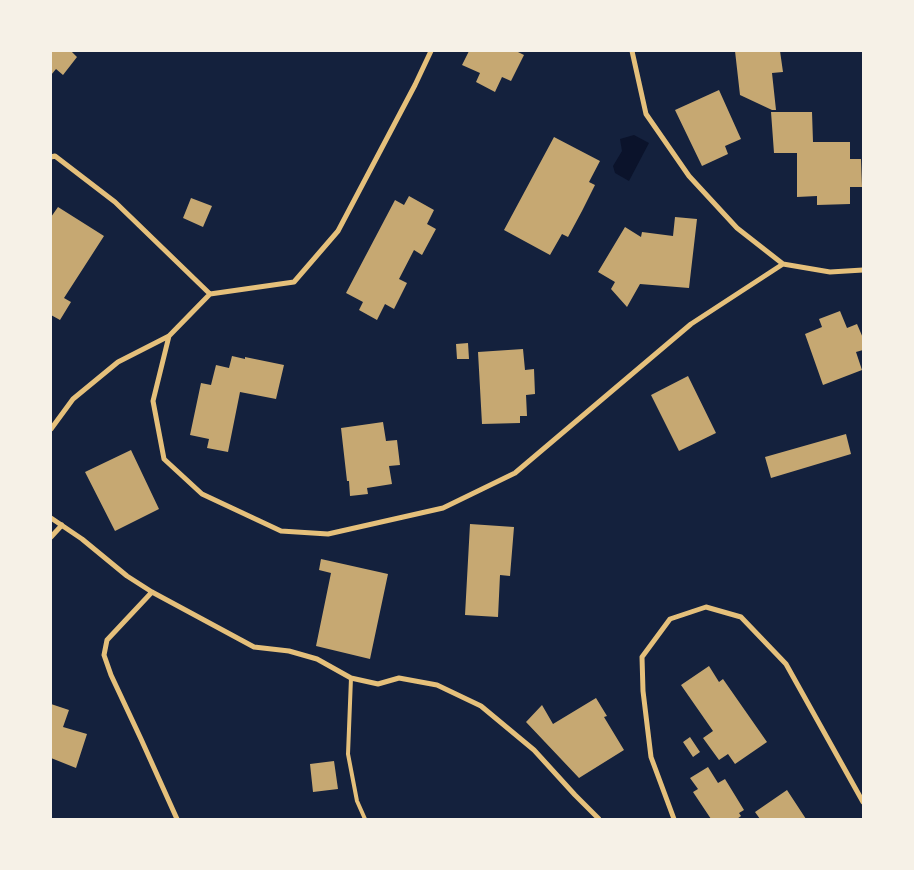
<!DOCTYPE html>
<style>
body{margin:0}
#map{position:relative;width:914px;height:870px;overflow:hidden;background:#14213d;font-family:Roboto,sans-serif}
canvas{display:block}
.frame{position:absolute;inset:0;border:52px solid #f6f1e7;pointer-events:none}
</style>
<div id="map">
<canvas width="914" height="870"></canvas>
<div class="frame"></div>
</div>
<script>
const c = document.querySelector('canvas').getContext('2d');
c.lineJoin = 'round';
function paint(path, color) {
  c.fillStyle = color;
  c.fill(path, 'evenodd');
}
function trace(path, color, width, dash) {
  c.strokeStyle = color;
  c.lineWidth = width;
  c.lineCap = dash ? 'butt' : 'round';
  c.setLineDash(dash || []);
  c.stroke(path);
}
const water = new Path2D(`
 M 634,135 L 649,143 L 629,181 L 615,173 L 613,166 L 622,151 L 620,139 Z`);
const building = new Path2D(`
 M 51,51 L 71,51 L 77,57 L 63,75 L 56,69 L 51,75 Z
 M 469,51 L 516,51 L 524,55 L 511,81 L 502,77 L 495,92 L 476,82 L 480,73 L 462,65 Z
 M 735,51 L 780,51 L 783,72 L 772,73 L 776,110 L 772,110 L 740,95 Z
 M 719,90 L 741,139 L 725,146 L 728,154 L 702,166 L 675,110 Z
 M 771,112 L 812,112 L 813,142 L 850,142 L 850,159 L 861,159 L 862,187 L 850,187 L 850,204 L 817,205 L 817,196 L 797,197 L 797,153 L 774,153 Z
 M 554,137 L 600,161 L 589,182 L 595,185 L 582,211 L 568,237 L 562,234 L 550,255 L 504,230 Z
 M 409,196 L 434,210 L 427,224 L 436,229 L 422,255 L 414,250 L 399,279 L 407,283 L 394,309 L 385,304 L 377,320 L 359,310 L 363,302 L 346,293 L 395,200 L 404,205 Z
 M 191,198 L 212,206 L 203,227 L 183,218 Z
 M 58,207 L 104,236 L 64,298 L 71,302 L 60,320 L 51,315 L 51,217 Z
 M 675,217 L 697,219 L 689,288 L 640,284 L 627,307 L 611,289 L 615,282 L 598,272 L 625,227 L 641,237 L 642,232 L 673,236 Z
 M 840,311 L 847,328 L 857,324 L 863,338 L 863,350 L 856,352 L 862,370 L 823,385 L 805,334 L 822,327 L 819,319 Z
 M 468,343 L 469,359 L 457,359 L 456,344 Z
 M 523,349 L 525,370 L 534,369 L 535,394 L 526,395 L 527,416 L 520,416 L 520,423 L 482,424 L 478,352 Z
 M 232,356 L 245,359 L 245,357 L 284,365 L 276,399 L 240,392 L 228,452 L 207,448 L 209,439 L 190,435 L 201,383 L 211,385 L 216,365 L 229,368 Z
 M 688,376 L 716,433 L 679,451 L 651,395 Z
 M 383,422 L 386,441 L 397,440 L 400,465 L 389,466 L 392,484 L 367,488 L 368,494 L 350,496 L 349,481 L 347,481 L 341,428 Z
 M 846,434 L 851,454 L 771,478 L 765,457 Z
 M 131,450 L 159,509 L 115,531 L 85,472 Z
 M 470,524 L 514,527 L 510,576 L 500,575 L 498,617 L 465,615 Z
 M 321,559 L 388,574 L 370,659 L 316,646 L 331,573 L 319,570 Z
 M 709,666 L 719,682 L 723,679 L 767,742 L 735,764 L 728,754 L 719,760 L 703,738 L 713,731 L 681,685 Z
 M 596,698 L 607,716 L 604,717 L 624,750 L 579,778 L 526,722 L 542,705 L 553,724 Z
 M 51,704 L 69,710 L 63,727 L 87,734 L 76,768 L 51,758 Z
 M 690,737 L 700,752 L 693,757 L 683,742 Z
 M 334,761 L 338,789 L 313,792 L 310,764 Z
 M 708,767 L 718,783 L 725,779 L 744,810 L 739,813 L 741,816 L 737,819 L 711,819 L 693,792 L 698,789 L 690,778 Z
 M 787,790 L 806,819 L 760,819 L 755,812 Z`);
const service = new Path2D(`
 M 351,678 L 348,754 L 357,801 L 365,819`);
const minor = new Path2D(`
 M 431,51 L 415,85 L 338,231 L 294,282 L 210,294 L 169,336 L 153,401 L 164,459 L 202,494 L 281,531 L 328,534 L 443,508 L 515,473 L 691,324 L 783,264 L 830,272 L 863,270
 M 632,51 L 646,114 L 689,176 L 737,228 L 783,264
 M 51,157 L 55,156 L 115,202 L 210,294
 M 51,429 L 73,399 L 118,362 L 169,336
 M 51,518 L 82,539 L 127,576 L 152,592 L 254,647 L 289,651 L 317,659 L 351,678 L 378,684 L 399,678 L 437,685 L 481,706 L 534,750 L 575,795 L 599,819
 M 51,537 L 62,525
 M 152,592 L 107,640 L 104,655 L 111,675 L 141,739 L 177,819
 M 674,819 L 651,757 L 643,691 L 642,657 L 670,619 L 706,607 L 741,617 L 786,664 L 863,802`);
paint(water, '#0b132b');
paint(building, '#c6a872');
trace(service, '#e5c07b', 4);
trace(minor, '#e5c07b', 5);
</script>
